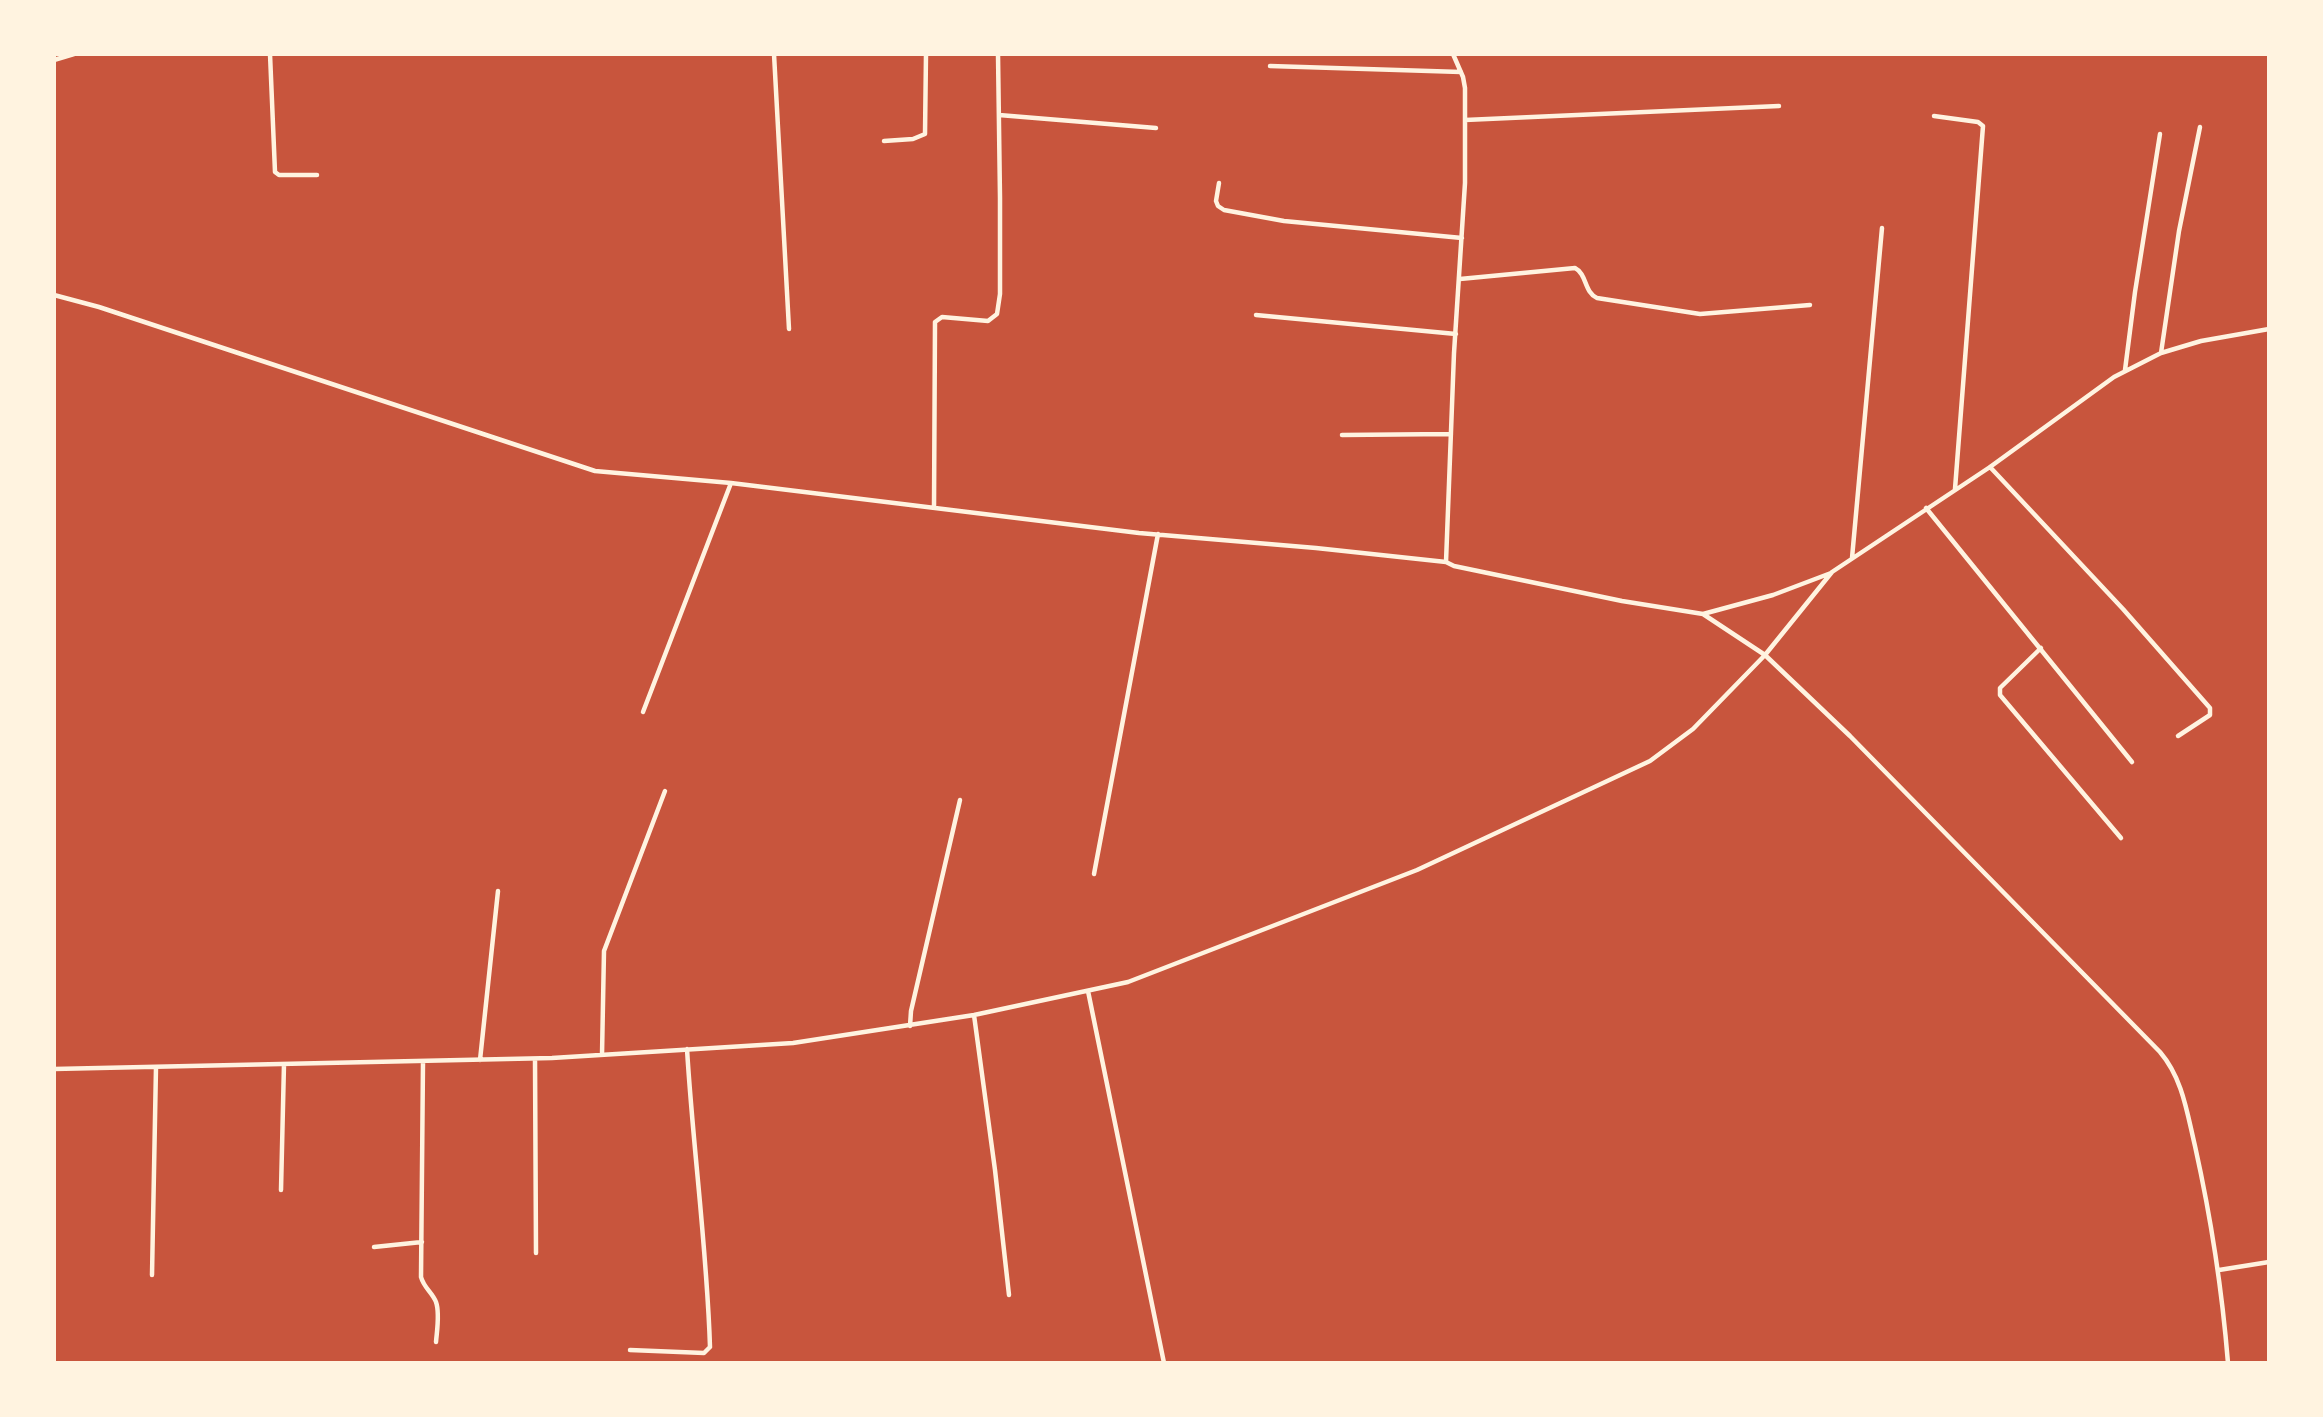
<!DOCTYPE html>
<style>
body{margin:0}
#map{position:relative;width:2323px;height:1417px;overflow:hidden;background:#c8553d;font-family:Roboto,sans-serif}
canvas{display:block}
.frame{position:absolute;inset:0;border:56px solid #fff3e0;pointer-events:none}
</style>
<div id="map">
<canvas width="2323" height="1417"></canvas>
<div class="frame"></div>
</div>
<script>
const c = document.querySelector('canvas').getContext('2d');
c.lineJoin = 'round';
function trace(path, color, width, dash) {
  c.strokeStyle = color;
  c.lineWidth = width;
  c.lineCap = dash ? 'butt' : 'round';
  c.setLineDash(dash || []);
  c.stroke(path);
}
const minor = new Path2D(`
 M 270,54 L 275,172 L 279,175 L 317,175
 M 774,54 L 789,329
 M 1453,54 L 1463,77 L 1465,88 L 1465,183 L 1454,353 L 1446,562 L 1454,566 L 1622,601 L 1703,614 L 1765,655 L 1850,736 L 2160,1052 C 2183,1079 2187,1113 2195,1146 C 2211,1218 2222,1289 2228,1363
 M 54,60 L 74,54
 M 1270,66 L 1461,72
 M 999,115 L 1156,128
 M 1934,116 L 1978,122 L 1983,126 L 1955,489
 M 1465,120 L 1779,106
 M 884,141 L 913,139 L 925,134 L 926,54
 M 1219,183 L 1216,201 L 1218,206 L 1224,210 L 1284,221 L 1462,238
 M 1460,279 L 1575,268 C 1587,274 1584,292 1597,298 L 1700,314 L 1810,305
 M 54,295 L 99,307 L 595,471 L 731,483 L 1139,533 L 1316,548 L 1446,562
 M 1256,315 L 1456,334
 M 2161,353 L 2179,231 L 2200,127
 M 2125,370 L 2135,292 L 2160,134
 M 1342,435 L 1451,434
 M 1990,467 L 2123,609 L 2210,708 L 2210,715 L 2178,736
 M 934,508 L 935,322 L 942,317 L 988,321 L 997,314 L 1000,294 L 1000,198 L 998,54
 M 1926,508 L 2132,762
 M 1852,558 L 1882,228
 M 1703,614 L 1773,595 L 1831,573
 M 2041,648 L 2000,688 L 2000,695 L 2121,838
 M 643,712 L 731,483
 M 1094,874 L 1158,534
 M 1088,991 L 1164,1363
 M 974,1015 L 995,1170 L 1009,1295
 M 910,1026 L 911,1011 L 960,800
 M 602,1055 L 604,951 L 665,791
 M 535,1059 L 536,1253
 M 480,1060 L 498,891
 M 423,1061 L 421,1277 C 424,1288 432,1292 436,1302 C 440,1313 437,1330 436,1342
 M 54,1069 L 552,1058 L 793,1043 L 974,1015 L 1128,982 L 1417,870 L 1650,761 L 1693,729 L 1765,655 L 1832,572 L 1990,467 L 2114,377 L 2161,353 L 2201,341 L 2269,329
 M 281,1190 L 284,1064
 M 374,1247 L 422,1242
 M 2219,1270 L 2269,1262
 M 152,1275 L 156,1067
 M 630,1350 L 704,1353 L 710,1347 C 707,1248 693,1149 687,1049`);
trace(minor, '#fff3e0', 4.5);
</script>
